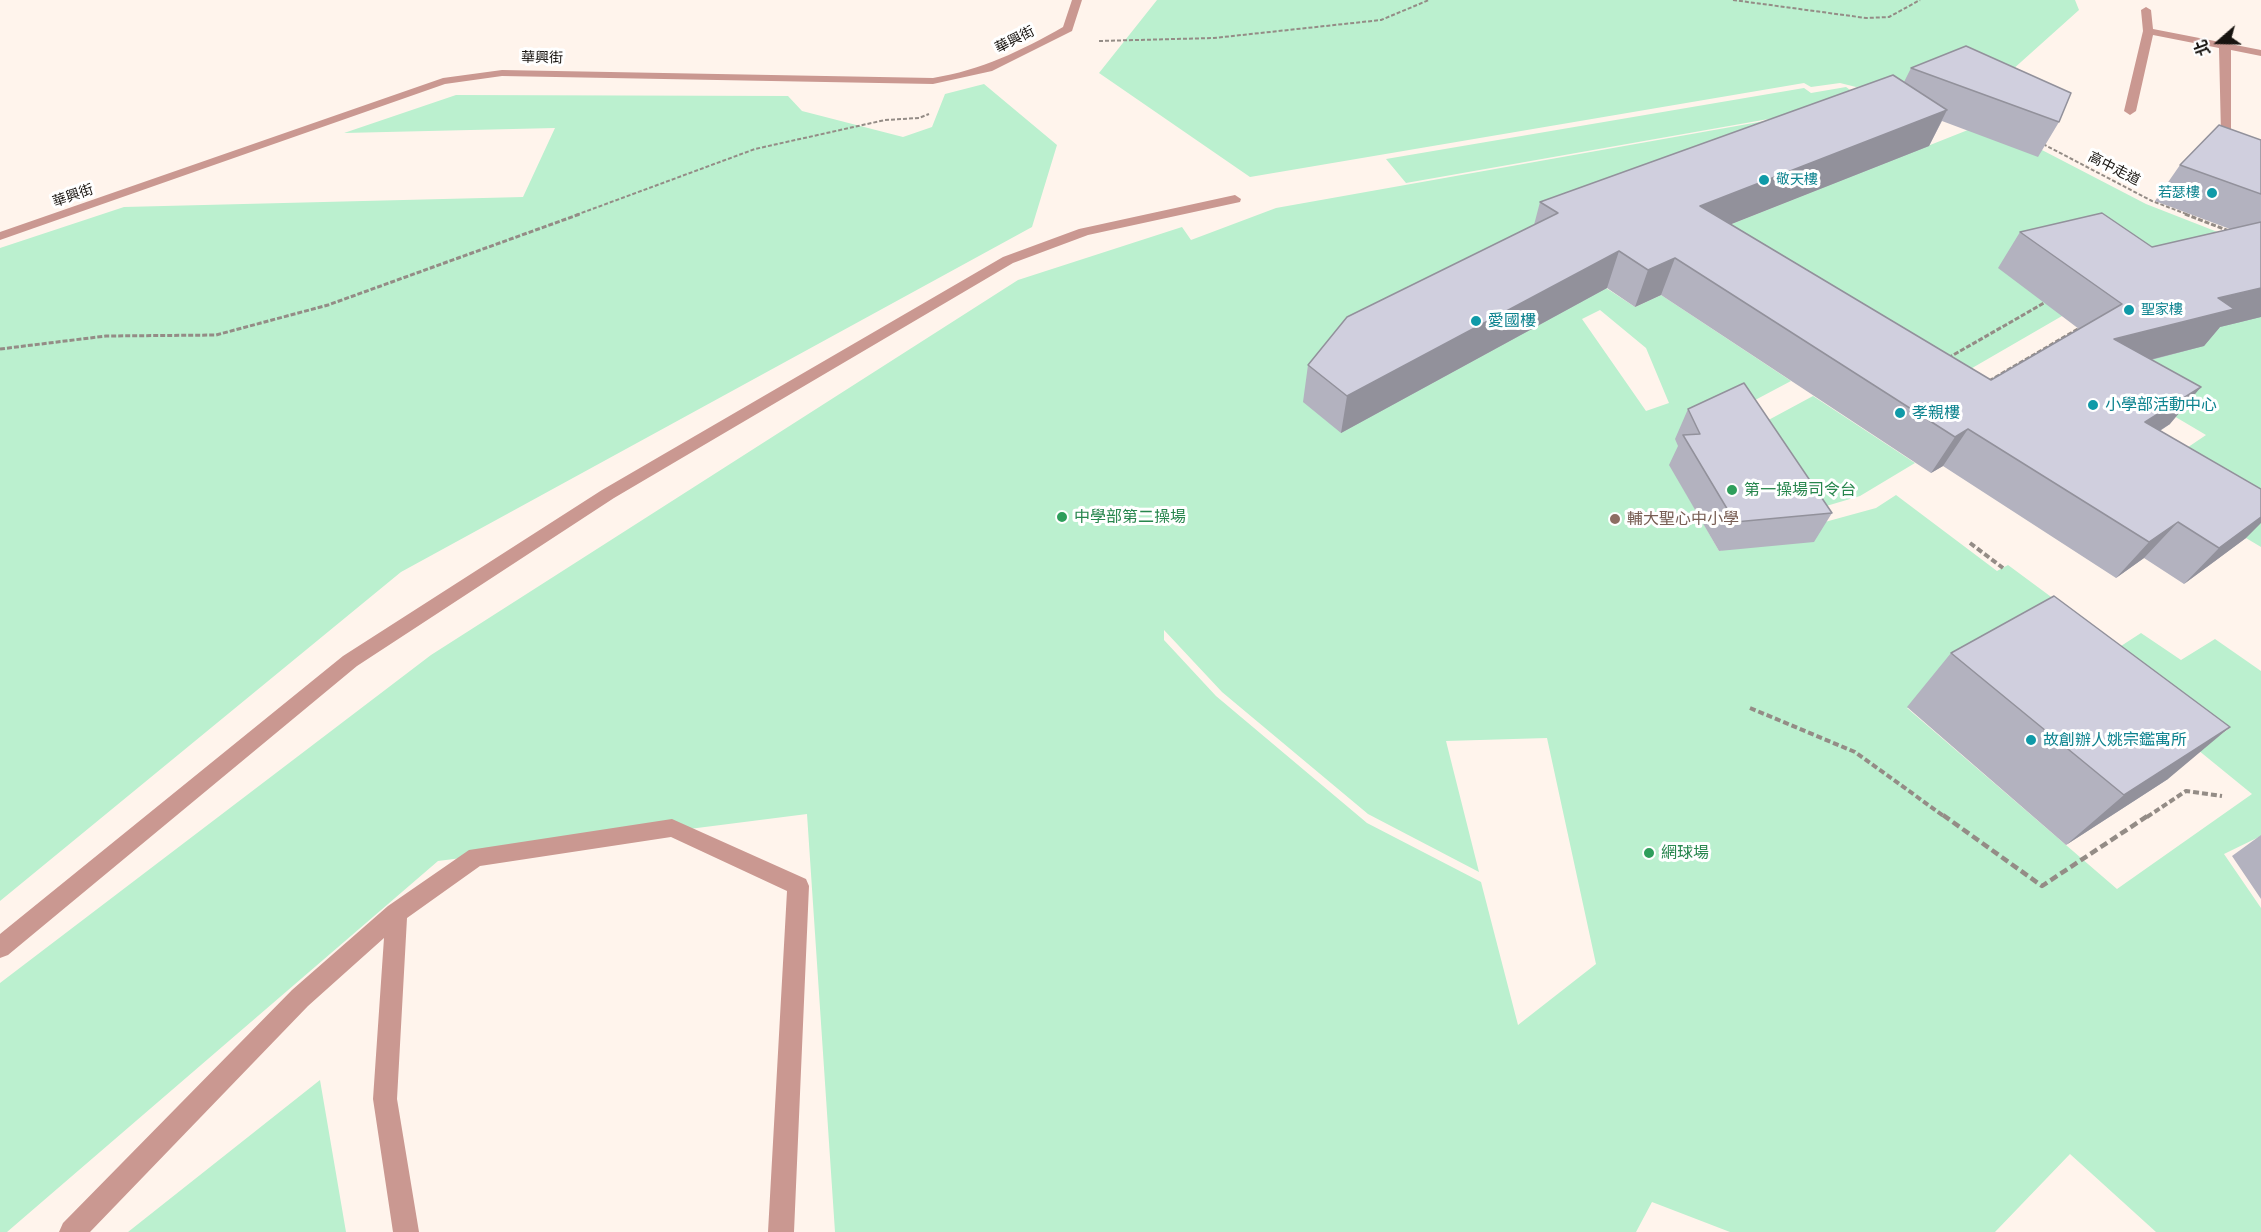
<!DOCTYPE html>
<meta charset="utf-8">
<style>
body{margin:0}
#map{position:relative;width:2261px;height:1232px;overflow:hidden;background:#fff4ec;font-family:"PT Sans Narrow","Noto Sans TC",sans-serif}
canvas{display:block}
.north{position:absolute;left:2189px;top:12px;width:60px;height:60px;-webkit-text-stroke:4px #fff;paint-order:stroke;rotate:250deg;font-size:16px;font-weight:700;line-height:24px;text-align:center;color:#17130f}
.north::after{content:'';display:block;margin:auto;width:21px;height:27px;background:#17130f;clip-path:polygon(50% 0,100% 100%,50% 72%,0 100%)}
</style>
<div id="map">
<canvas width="2261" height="1232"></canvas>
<div class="north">北</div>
</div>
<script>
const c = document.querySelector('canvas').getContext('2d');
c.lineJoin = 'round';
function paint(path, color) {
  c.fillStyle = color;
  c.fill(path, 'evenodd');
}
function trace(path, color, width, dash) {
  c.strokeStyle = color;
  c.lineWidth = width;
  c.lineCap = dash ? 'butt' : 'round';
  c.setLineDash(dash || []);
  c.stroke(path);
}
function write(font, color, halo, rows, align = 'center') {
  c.font = font + ' "PT Sans Narrow","Noto Sans TC",sans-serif';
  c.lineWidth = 6;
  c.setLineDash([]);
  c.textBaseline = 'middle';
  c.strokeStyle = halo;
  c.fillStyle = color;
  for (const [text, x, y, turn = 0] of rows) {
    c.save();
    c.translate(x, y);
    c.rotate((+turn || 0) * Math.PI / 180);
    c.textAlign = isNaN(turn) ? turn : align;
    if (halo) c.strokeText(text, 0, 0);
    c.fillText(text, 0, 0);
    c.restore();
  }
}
const green = new Path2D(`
 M 1157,0 L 2075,0 L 2079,10 L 2002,79 L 1909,89 L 1881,84 L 1856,87 L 1840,83 L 1811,87 L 1804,83 L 1250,177 L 1099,73 Z
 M 984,84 L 1057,145 L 1032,227 L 401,572 L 0,901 L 0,248 L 124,207 L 523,197 L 555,128 L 344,133 L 456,95 L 788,96 L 802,111 L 903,137 L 932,127 L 945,94 Z
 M 1846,87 L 1860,97 L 1831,108 L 1406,183 L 1386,159 L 1804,88 L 1811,93 Z
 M 1832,109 L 1341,432 L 1606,288 L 1635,307 L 1661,295 L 1791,381 L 1708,425 L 1724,444 L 1813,396 L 1915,463 L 1860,496 L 1796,515 L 1670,465 L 1719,551 L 1876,508 L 1896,495 L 1997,571 L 2008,565 L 2227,727 L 1907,708 L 2117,889 L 2252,794 L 2198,750 L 2230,728 L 2121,646 L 2141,633 L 2181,660 L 2215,639 L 2261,671 L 2261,836 L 2224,854 L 2261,908 L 2261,1232 L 2156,1232 L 2070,1154 L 1995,1232 L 1730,1232 L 1652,1202 L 1636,1232 L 835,1232 L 807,814 L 438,861 L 7,1232 L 0,1232 L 0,983 L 431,655 L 1018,280 L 1182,227 L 1191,240 L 1276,208 ZM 1600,310 L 1646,348 L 1669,403 L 1646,411 L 1582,319 ZM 1164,630 L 1222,692 L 1368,814 L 1479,872 L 1446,741 L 1547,738 L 1596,964 L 1518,1025 L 1481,882 L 1367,823 L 1216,696 L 1164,640 Z
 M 1988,122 L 2146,204 L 2261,249 L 2261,265 L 2062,316 L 1929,393 L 1686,242 Z
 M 2261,317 L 2261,547 L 2144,477 L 2206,435 L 2108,377 L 2168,320 Z
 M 320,1080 L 346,1232 L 128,1232 Z`);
const pathFar3 = new Path2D(`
 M 1733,0 L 1866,18 L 1889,17 L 1920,0
 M 1099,41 L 1214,38 L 1381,20 L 1429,0
 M 2043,144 L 2152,201 L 2189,215
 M 576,215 L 755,149 L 885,120 L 919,118 L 929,114`);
const pathFar2 = new Path2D(`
 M 2185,214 L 2229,231
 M 0,349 L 106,336 L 216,335 L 328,305 L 580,214
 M 1948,358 L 2044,303
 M 1989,381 L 2078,329`);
const pathFar1 = new Path2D(`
 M 1970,543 L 2003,568
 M 1750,708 L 1855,752 L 1945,817
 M 2147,817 L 2186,791 L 2222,796`);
const path = new Path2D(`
 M 1943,815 L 2042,886 L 2149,815`);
const minor = new Path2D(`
 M 1072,0 L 1082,0 L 1072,31 L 992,71 L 933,84 L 502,76 L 445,84 L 0,240 L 0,232 L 443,78 L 502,70 L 933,78 C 981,70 1021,51 1063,27 Z
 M 2146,7 L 2151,10 L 2153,29 L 2261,50 L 2261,56 L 2231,50 L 2231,137 L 2221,134 L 2219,48 L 2153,35 L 2136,111 L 2130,115 L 2124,111 L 2143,31 L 2141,10 Z
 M 1235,195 L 1241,199 L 1240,202 L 1088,235 L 1013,263 L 614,498 L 357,666 L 8,955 L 0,958 L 0,934 L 343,656 L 602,490 L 1003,257 L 1079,229 Z
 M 672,819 L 806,879 L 809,886 L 794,1232 L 768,1232 L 787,891 L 671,837 L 480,866 L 407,918 L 397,1099 L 419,1232 L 393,1232 L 373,1099 L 384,938 L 308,1006 L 90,1232 L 59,1232 L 63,1223 L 292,990 L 388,906 L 469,850 Z`);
const wall = new Path2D(`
 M 1911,68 L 2059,122 L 2038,157 L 1942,121 L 1929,146 L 1731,224 L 1991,380 L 2079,329 L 1998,268 L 2020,232 L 2152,247 L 2230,229 L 2155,201 L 2180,165 L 2261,140 L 2261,317 L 2220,327 L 2204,346 L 2151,360 L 2170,424 L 2160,431 L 2246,538 L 2184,584 L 2144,558 L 2116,578 L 1943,466 L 1931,473 L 1661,295 L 1635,307 L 1607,288 L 1341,433 L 1303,402 L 1308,365 L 1534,225 L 1540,202 L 1904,82 Z
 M 1688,409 L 1832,513 L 1814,542 L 1719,551 L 1669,465 L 1678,446 L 1675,439 Z
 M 1951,653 L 2168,779 L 2066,845 L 1907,707 Z
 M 2261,835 L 2261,899 L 2232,856 Z`);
const shadedWall = new Path2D(`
 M 1947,110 L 1929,146 L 1686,242 L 1700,206 Z
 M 1619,251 L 1607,288 L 1341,433 L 1347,396 Z
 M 1675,258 L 1661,295 L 1635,307 L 1648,270 Z
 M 2261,288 L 2261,317 L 2220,327 L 2204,346 L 2086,376 L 2114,339 L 2218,298 Z
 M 2201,387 L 2170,424 L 2115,459 L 2145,422 Z
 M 1968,429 L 1943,466 L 1931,473 L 1955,437 Z
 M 2261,517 L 2261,523 L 2246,538 L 2184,584 L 2219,548 Z
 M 2178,522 L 2144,558 L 2116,578 L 2149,542 Z
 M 2230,727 L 2168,779 L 2066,845 L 2124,795 Z`);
const building = new Path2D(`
 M 1966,46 L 2071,93 L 2059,122 L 1911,68 Z
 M 1893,75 L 1947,110 L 1700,206 L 1991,380 L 2122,304 L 2020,232 L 2102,213 L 2152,247 L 2261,222 L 2261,288 L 2218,298 L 2234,309 L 2114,339 L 2201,387 L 2145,422 L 2261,489 L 2261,517 L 2219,548 L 2178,522 L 2149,542 L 1968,429 L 1955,437 L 1675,258 L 1648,270 L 1619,251 L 1347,396 L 1308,365 L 1347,317 L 1558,213 L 1540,202 Z
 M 2219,125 L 2261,140 L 2261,194 L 2180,165 Z
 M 1744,383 L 1832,513 L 1735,522 L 1683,435 L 1700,434 L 1688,409 Z
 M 2054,596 L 2230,727 L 2124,795 L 1951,653 Z`);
const markers = [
 [1764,180,6,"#0f9aa8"],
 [2212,193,6,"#0f9aa8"],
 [2129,310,6,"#0f9aa8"],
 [1476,321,6,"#0f9aa8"],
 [2093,405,6,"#0f9aa8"],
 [1900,413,6,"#0f9aa8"],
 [1732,490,6,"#2e9e5b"],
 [1062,517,6,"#2e9e5b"],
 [1615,519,6,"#8d6e63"],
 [2031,740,6,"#0f9aa8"],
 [1649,853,6,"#2e9e5b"]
];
const farStreetnames = [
 ["華興街",1015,40,-27],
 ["華興街",542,58,1],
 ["高中走道",2114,169,27],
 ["華興街",73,196,-19]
];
const farCulturenames = [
 ["敬天樓",1776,180],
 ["若瑟樓",2200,193,"right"],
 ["聖家樓",2141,310]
];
const cultureNames = [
 ["愛國樓",1488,321],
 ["小學部活動中心",2105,405],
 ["孝親樓",1912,413],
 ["故創辦人姚宗鑑寓所",2043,740]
];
const leisureNames = [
 ["第一操場司令台",1744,490],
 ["中學部第二操場",1074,517],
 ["網球場",1661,853]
];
const educationNames = [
 ["輔大聖心中小學",1627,519]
];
paint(green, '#bbf0cf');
trace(pathFar3, '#948c86', 2, [4, 2]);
trace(pathFar2, '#948c86', 3, [5, 2]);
trace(pathFar1, '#948c86', 4, [6, 3]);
trace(path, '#948c86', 4.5, [8, 4]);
paint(minor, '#ca9891');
paint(wall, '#b3b2bf');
paint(shadedWall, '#92919b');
paint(building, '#d0cfde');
trace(building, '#92919b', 1.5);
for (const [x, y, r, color] of markers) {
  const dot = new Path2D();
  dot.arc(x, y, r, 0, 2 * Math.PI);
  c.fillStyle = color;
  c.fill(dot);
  trace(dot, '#fff', 2);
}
write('14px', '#17130f', '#fff', farStreetnames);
write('14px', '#0d838f', '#fff', farCulturenames, 'left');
write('16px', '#0d838f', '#fff', cultureNames, 'left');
write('16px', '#27864d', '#fff', leisureNames, 'left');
write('16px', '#785e54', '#fff', educationNames, 'left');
</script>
